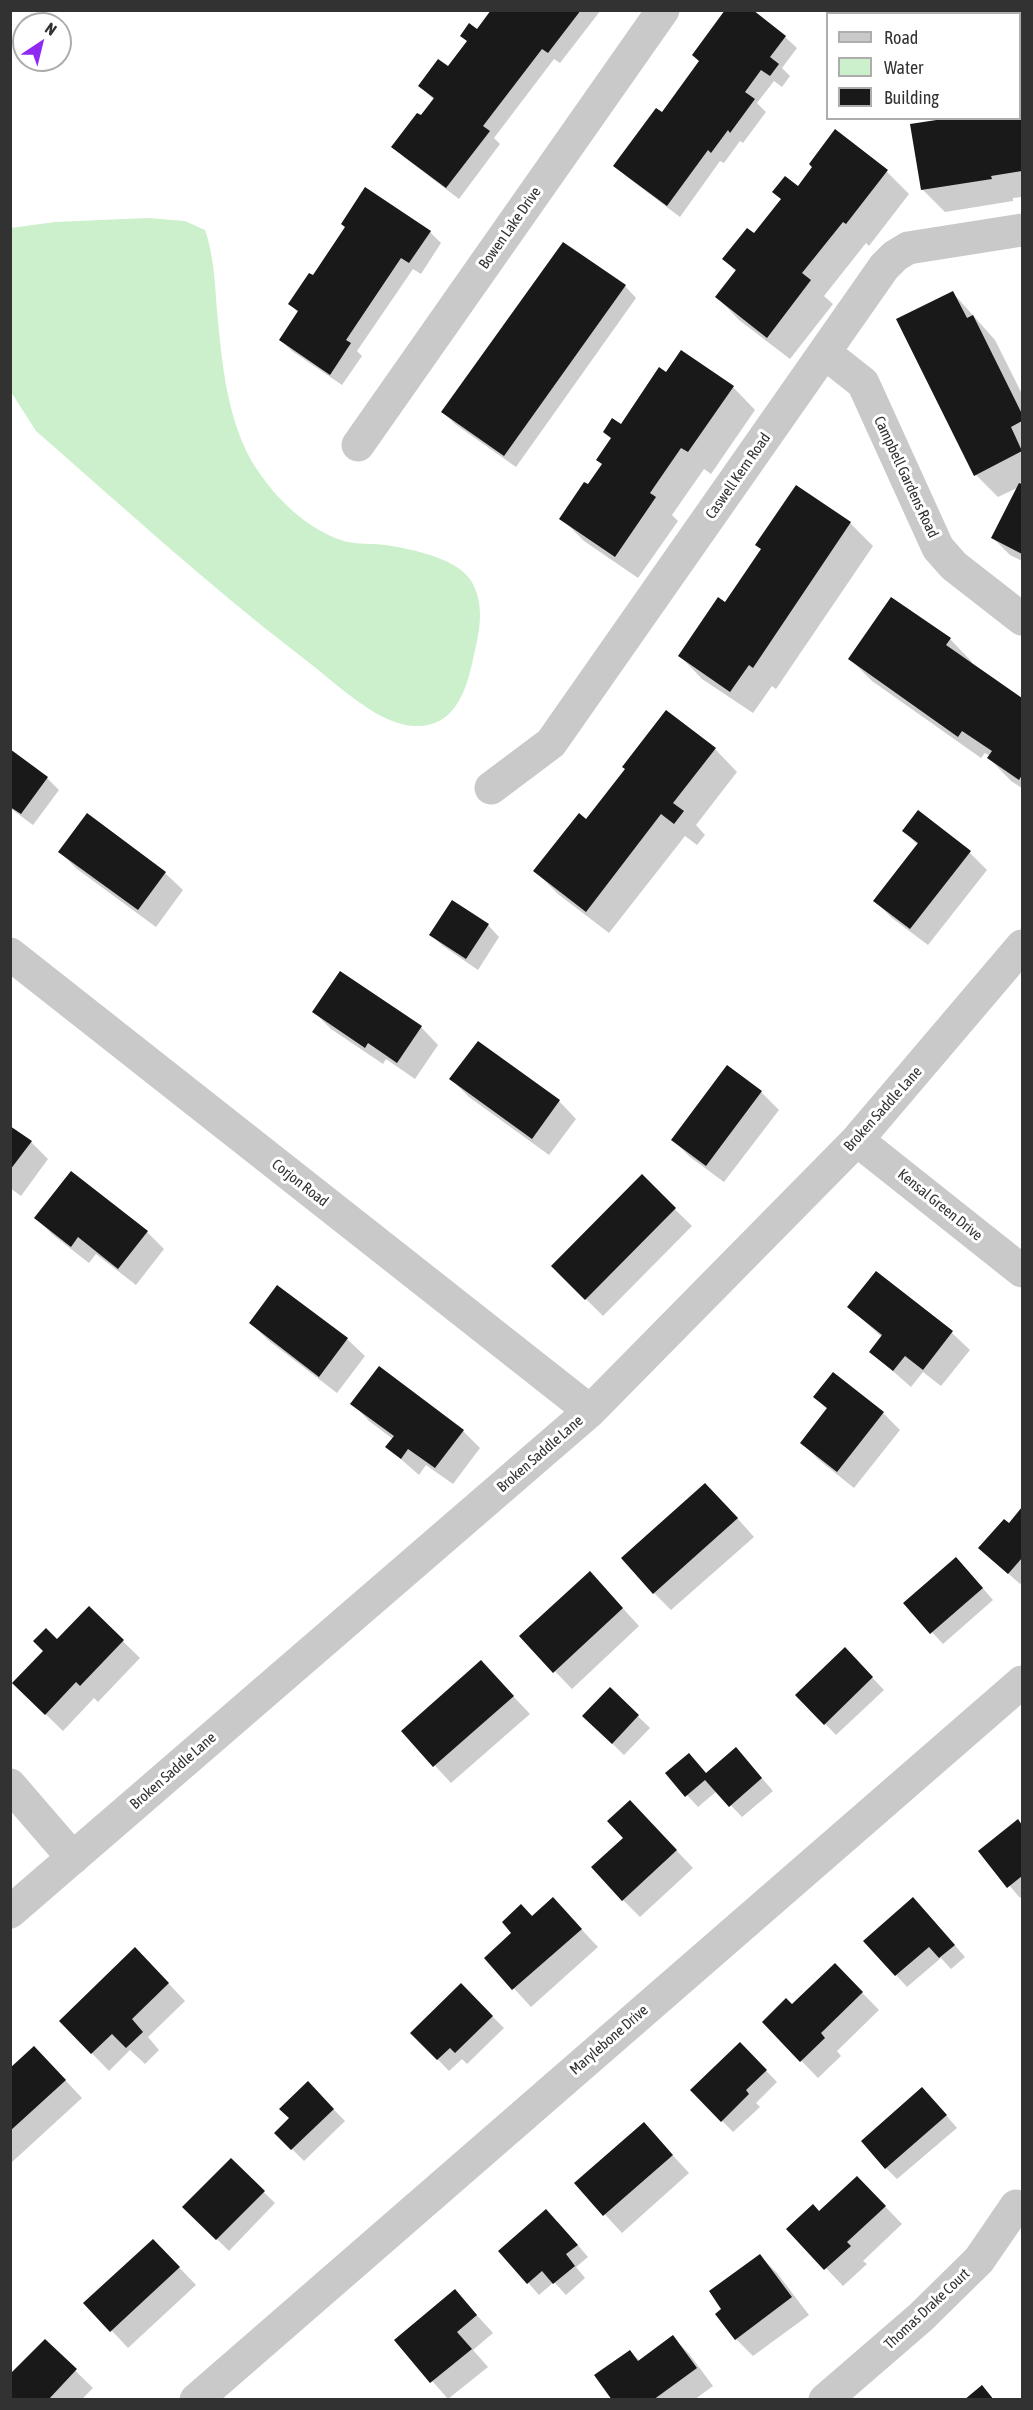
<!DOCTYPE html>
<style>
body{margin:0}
#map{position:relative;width:1033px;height:2410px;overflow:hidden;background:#fff;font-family:"Asap Condensed",sans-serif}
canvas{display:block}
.frame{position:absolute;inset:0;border:12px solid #323232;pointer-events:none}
.legend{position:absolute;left:826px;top:12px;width:195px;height:108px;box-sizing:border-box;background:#fff;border:2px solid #adadad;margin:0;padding:8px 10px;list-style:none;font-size:18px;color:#323232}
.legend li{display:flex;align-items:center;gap:12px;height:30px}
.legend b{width:30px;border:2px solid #adadad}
.north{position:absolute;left:12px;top:12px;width:60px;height:60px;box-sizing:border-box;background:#fff;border:2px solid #adadad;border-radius:50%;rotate:35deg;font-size:16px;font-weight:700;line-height:24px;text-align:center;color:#323232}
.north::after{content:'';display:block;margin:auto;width:21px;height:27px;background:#902af3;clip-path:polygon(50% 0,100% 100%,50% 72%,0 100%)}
</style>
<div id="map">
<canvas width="1033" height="2410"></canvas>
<div class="frame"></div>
<ul class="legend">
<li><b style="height:8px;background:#c9c9c9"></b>Road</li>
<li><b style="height:16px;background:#ccf0cb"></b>Water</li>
<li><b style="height:16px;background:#191919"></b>Building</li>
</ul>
<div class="north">N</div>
</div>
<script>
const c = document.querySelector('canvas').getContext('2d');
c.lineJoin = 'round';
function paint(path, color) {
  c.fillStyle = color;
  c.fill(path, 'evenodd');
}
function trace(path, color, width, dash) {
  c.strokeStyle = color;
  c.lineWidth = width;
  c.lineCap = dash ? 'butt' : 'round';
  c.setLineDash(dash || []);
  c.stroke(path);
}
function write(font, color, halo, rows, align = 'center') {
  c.font = font + ' "Asap Condensed",sans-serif';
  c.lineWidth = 6;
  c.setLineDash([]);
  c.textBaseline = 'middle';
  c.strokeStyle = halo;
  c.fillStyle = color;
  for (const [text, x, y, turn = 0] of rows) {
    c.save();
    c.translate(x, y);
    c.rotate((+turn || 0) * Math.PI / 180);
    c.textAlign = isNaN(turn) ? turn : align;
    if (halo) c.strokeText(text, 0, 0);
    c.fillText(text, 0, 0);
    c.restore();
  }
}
const water = new Path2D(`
 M 148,218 L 185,221 L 205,230 C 214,256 215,284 217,311 C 222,363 227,423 256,468 C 276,499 308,530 344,541 C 357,545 372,543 385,545 C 411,549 460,558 473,584 C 486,610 478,637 472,664 C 465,694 453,727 416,726 C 402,726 389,720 377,714 C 351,699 322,672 298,654 C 207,584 122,506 36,431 L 11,392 L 11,228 L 55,222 Z`);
const shadow = new Path2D(`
 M 499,10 L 601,10 L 560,63 L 554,59 L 494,138 L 500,144 L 459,199 L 405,158 L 393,147 L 434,100 L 420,86 L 448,68 L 477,31 Z
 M 785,37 L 797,48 L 782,68 L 790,76 L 782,87 L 774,81 L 757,103 L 766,112 L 743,143 L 740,141 L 724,163 L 720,161 L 680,217 L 627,177 L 615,166 L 662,114 L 701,62 Z
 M 1022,104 L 1022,197 L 1013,198 L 1013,201 L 945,212 L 922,189 L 912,125 L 959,118 L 1020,118 L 1020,105 Z
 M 835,131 L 887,172 L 909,194 L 869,246 L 866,243 L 824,296 L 833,304 L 790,359 L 739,320 L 717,297 L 736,272 L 724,259 L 754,235 L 782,200 L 798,188 L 814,167 Z
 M 430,232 L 441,243 L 421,274 L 413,269 L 357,351 L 362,356 L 342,385 L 292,351 L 280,339 L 298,312 L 290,304 Z
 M 625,286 L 636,298 L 516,467 L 455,424 L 443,412 Z
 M 953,293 L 995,340 L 1022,394 L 1022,561 L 1010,555 L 993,538 L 1019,487 L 998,497 L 976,475 Z
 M 666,374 L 733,387 L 755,410 L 711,474 L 704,469 L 672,515 L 678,521 L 638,578 L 584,541 L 561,518 L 588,486 L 603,465 L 612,439 L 621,426 Z
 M 797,487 L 850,523 L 873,546 L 776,689 L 772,686 L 753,713 L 702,679 L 680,656 L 725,604 L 762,549 Z
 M 950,639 L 972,662 L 970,664 L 1022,700 L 1022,788 L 1011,781 L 989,758 L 990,756 L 985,753 L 981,758 L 872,681 L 850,659 Z
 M 715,749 L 737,772 L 696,825 L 705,835 L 697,845 L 685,836 L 609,933 L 558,894 L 535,871 Z
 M 10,751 L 47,778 L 59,790 L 33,825 L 10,808 Z
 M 919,812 L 970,853 L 987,870 L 928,945 L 892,918 L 875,901 L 918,845 L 904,831 Z
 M 87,815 L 165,873 L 183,890 L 156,927 L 77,869 L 60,852 Z
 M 488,925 L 499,937 L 478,970 L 443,946 L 431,935 Z
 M 314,1012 L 421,1027 L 438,1045 L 415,1079 L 386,1059 L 383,1064 L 331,1029 Z
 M 728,1067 L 761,1092 L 779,1110 L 724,1182 L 690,1157 L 673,1140 Z
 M 451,1079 L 559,1101 L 576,1119 L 549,1155 L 469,1097 Z
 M 10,1127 L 31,1142 L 48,1159 L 21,1196 L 10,1188 Z
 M 642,1177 L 692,1226 L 603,1316 L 553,1266 Z
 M 36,1218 L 147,1232 L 164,1249 L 136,1285 L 96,1254 L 89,1263 L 53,1235 Z
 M 876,1273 L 952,1333 L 970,1350 L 941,1386 L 923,1372 L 911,1387 L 871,1352 L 883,1338 L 849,1307 Z
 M 278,1287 L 347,1339 L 365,1356 L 337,1393 L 268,1340 L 251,1323 Z
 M 815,1397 L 883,1413 L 900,1430 L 854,1488 L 819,1460 L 802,1443 L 828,1410 Z
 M 352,1403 L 463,1431 L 480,1448 L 453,1484 L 426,1465 L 419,1475 L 387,1447 L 393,1439 L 369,1421 Z
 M 723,1502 L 754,1537 L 671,1610 L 654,1593 Z
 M 1022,1509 L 1022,1582 L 1020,1584 L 992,1559 L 1009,1525 Z
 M 967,1570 L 993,1600 L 943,1644 L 905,1603 Z
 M 607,1591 L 639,1626 L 572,1689 L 521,1636 Z
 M 89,1608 L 140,1658 L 98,1702 L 94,1698 L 63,1731 L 32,1701 L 57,1641 Z
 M 845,1649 L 884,1690 L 836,1735 L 797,1695 Z
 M 481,1662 L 530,1714 L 451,1783 L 403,1731 Z
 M 610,1689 L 650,1728 L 624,1755 L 584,1716 Z
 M 747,1761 L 773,1791 L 742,1817 L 717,1791 L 698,1807 L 667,1773 L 707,1774 Z
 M 647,1819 L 693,1868 L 640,1917 L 623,1900 L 625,1838 Z
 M 1017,1821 L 1022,1826 L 1022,1896 L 1020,1898 L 980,1851 Z
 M 553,1899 L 598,1947 L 531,2007 L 486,1958 Z
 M 925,1911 L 965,1957 L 951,1969 L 941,1958 L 907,1987 L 865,1941 Z
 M 835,1965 L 879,2010 L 837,2051 L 841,2056 L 818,2078 L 764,2022 L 792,2006 Z
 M 152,1966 L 185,2001 L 148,2037 L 159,2050 L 145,2064 L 130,2050 L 109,2071 L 61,2021 Z
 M 461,1985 L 504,2028 L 467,2064 L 462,2059 L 449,2071 L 412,2033 Z
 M 740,2044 L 777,2082 L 756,2103 L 760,2107 L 733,2132 L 692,2090 Z
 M 51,2065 L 82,2098 L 11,2163 L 10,2070 Z
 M 308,2083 L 345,2121 L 304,2161 L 276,2133 L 291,2119 Z
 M 934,2101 L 957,2128 L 897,2179 L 886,2168 Z
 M 644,2124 L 689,2173 L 622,2233 L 577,2184 Z
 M 231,2160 L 275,2203 L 229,2251 L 184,2207 Z
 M 874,2195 L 902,2224 L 863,2261 L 867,2264 L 843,2286 L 789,2229 L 820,2213 Z
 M 558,2222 L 588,2257 L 576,2267 L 585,2278 L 566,2295 L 554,2282 L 539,2295 L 500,2251 Z
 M 760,2256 L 777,2273 L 809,2315 L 753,2356 L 736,2339 Z
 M 170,2258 L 196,2285 L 128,2348 L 86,2303 Z
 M 455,2291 L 493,2333 L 473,2350 L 488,2367 L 448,2399 L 396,2340 Z
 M 673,2337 L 690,2355 L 713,2386 L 694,2400 L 613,2400 L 630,2352 L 640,2361 Z
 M 45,2341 L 93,2388 L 81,2400 L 10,2400 Z`);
const building = new Path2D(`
 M 491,10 L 581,10 L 548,53 L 542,49 L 483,126 L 490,131 L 446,188 L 391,147 L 417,113 L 421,115 L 434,98 L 418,86 L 438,59 L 448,66 L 467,41 L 460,36 L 469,23 L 477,29 Z
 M 725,10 L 753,10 L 786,36 L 770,57 L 779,64 L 770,76 L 761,70 L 745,92 L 755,99 L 730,133 L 728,130 L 711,153 L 708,150 L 667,206 L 613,166 L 656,108 L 662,112 L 699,61 L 692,55 Z
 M 1020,103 L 1022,103 L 1022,171 L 991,176 L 992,179 L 921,190 L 910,124 L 943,119 L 1020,118 Z
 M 835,129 L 888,170 L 846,224 L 843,222 L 802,273 L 811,280 L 767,338 L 715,297 L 736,270 L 722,259 L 747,228 L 754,233 L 781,199 L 772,192 L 785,176 L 798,186 L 812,167 L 809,164 Z
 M 365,187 L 431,231 L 409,263 L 401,258 L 346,340 L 351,343 L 330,375 L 279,340 L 298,311 L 288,304 L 309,273 L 313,275 L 345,227 L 341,224 Z
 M 563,242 L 626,285 L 504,456 L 441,412 Z
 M 953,291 L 967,318 L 973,315 L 1022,414 L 1022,421 L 1011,427 L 1022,451 L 974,476 L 896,319 Z
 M 681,350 L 734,386 L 688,452 L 681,448 L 650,493 L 656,497 L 615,557 L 559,519 L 584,482 L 588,484 L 602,464 L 596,460 L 611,438 L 603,432 L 612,418 L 621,424 L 659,367 L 666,372 Z
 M 1019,483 L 1022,484 L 1022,554 L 991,538 Z
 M 796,485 L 851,522 L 753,668 L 749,665 L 730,692 L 678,656 L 718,597 L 725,602 L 761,549 L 755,545 Z
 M 891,597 L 951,638 L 946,645 L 1022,698 L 1022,775 L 1019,780 L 987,758 L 992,751 L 962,731 L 958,737 L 848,659 Z
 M 666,710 L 716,748 L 673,803 L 684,811 L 674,824 L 661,814 L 586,912 L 533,871 L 579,813 L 586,819 L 625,769 L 622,767 Z
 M 10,749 L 48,777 L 21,814 L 10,807 Z
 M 918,810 L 971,851 L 910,929 L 873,901 L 918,843 L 902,831 Z
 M 87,813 L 166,872 L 138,910 L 58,852 Z
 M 452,900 L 489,924 L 466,959 L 429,935 Z
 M 340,971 L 422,1026 L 397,1063 L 368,1043 L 365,1048 L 312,1012 Z
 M 478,1041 L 560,1100 L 532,1139 L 449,1079 Z
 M 727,1065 L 762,1091 L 706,1166 L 671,1140 Z
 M 10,1126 L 32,1141 L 10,1170 Z
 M 71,1171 L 148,1231 L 118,1269 L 78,1237 L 71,1247 L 34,1218 Z
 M 642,1174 L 676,1208 L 585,1300 L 551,1266 Z
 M 876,1271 L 953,1331 L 923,1370 L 905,1356 L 893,1371 L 869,1352 L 882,1335 L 847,1307 Z
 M 277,1285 L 348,1338 L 319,1377 L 249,1323 Z
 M 379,1366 L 464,1430 L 435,1468 L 408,1449 L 401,1459 L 385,1447 L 394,1436 L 350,1404 Z
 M 833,1372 L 884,1412 L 837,1472 L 800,1443 L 827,1408 L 813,1397 Z
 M 705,1483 L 738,1518 L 653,1594 L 621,1558 Z
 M 1022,1507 L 1022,1558 L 1008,1574 L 978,1548 L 1004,1519 L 1009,1523 Z
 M 956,1557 L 983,1588 L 930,1634 L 903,1603 Z
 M 590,1571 L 623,1608 L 553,1673 L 519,1636 Z
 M 89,1606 L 124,1640 L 80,1686 L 76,1682 L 45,1715 L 12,1683 L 43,1651 L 33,1641 L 46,1628 L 57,1639 Z
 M 845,1647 L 873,1677 L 824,1725 L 795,1695 Z
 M 481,1660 L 514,1696 L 433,1767 L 401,1731 Z
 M 610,1687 L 639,1715 L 612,1744 L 582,1716 Z
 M 736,1747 L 762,1778 L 729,1807 L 705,1780 L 685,1797 L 665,1773 L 689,1753 L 706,1773 Z
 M 630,1800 L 677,1850 L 622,1901 L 591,1867 L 623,1838 L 607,1821 Z
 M 1018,1819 L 1022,1825 L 1022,1876 L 1007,1888 L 978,1851 Z
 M 553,1897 L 582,1929 L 512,1990 L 484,1958 L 511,1933 L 502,1922 L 521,1904 L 532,1916 Z
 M 913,1897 L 955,1945 L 939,1958 L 929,1947 L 895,1976 L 863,1941 Z
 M 135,1947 L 169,1983 L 132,2019 L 143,2032 L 126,2048 L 112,2034 L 91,2054 L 59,2021 Z
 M 835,1963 L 863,1992 L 821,2033 L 825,2038 L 800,2062 L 762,2022 L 786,1998 L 792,2004 Z
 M 461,1983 L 493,2016 L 455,2053 L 450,2048 L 437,2060 L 410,2033 Z
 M 740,2042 L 767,2070 L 746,2090 L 749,2094 L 721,2122 L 690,2090 Z
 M 34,2046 L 66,2080 L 10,2131 L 10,2068 Z
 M 308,2081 L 334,2109 L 291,2150 L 274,2133 L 289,2118 L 279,2109 Z
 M 922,2087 L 947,2115 L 885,2169 L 861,2141 Z
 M 644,2122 L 673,2155 L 603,2216 L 574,2183 Z
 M 231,2158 L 265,2191 L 216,2240 L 182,2207 Z
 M 857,2176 L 886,2206 L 847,2242 L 851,2246 L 824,2270 L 786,2229 L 813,2204 L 819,2211 Z
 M 546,2209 L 578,2245 L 566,2254 L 575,2266 L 553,2284 L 542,2271 L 527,2284 L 498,2251 Z
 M 153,2239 L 180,2267 L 110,2332 L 83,2303 Z
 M 760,2254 L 792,2297 L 735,2340 L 715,2314 L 721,2309 L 709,2291 Z
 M 455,2289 L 477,2315 L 457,2332 L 472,2349 L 430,2383 L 394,2340 Z
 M 673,2335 L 697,2368 L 653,2400 L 612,2400 L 594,2375 L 630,2350 L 638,2361 Z
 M 45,2339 L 77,2369 L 48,2400 L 10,2400 L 10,2374 Z
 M 982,2385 L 994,2400 L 964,2400 Z`);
const minor = new Path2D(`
 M 825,353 L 863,383 L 938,548 L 954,566 L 1022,619
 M 358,445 L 663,10
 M 491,788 L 551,743 L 884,267 L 895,256 L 908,248 L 1022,230
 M 10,954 L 590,1411
 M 857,1140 L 1022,1271
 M 10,1785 L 73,1858
 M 10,1912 L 590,1411 L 857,1140 L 1022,946
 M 196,2400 L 1022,1682
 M 825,2400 L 921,2317 L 979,2260 L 1016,2206`);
const streetNames = [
 ["Bowen Lake Drive",510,228,-55],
 ["Caswell Kern Road",738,476,-55],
 ["Campbell Gardens Road",906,477,65],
 ["Broken Saddle Lane",883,1109,-48],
 ["Corjon Road",300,1183,38],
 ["Kensal Green Drive",940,1205,39],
 ["Broken Saddle Lane",540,1454,-41],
 ["Broken Saddle Lane",173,1771,-41],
 ["Marylebone Drive",609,2040,-41],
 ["Thomas Drake Court",927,2309,-43]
];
paint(water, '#ccf0cb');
paint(shadow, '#0003');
paint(building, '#191919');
trace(minor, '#c9c9c9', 33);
write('15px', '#323232', '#fff', streetNames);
</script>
